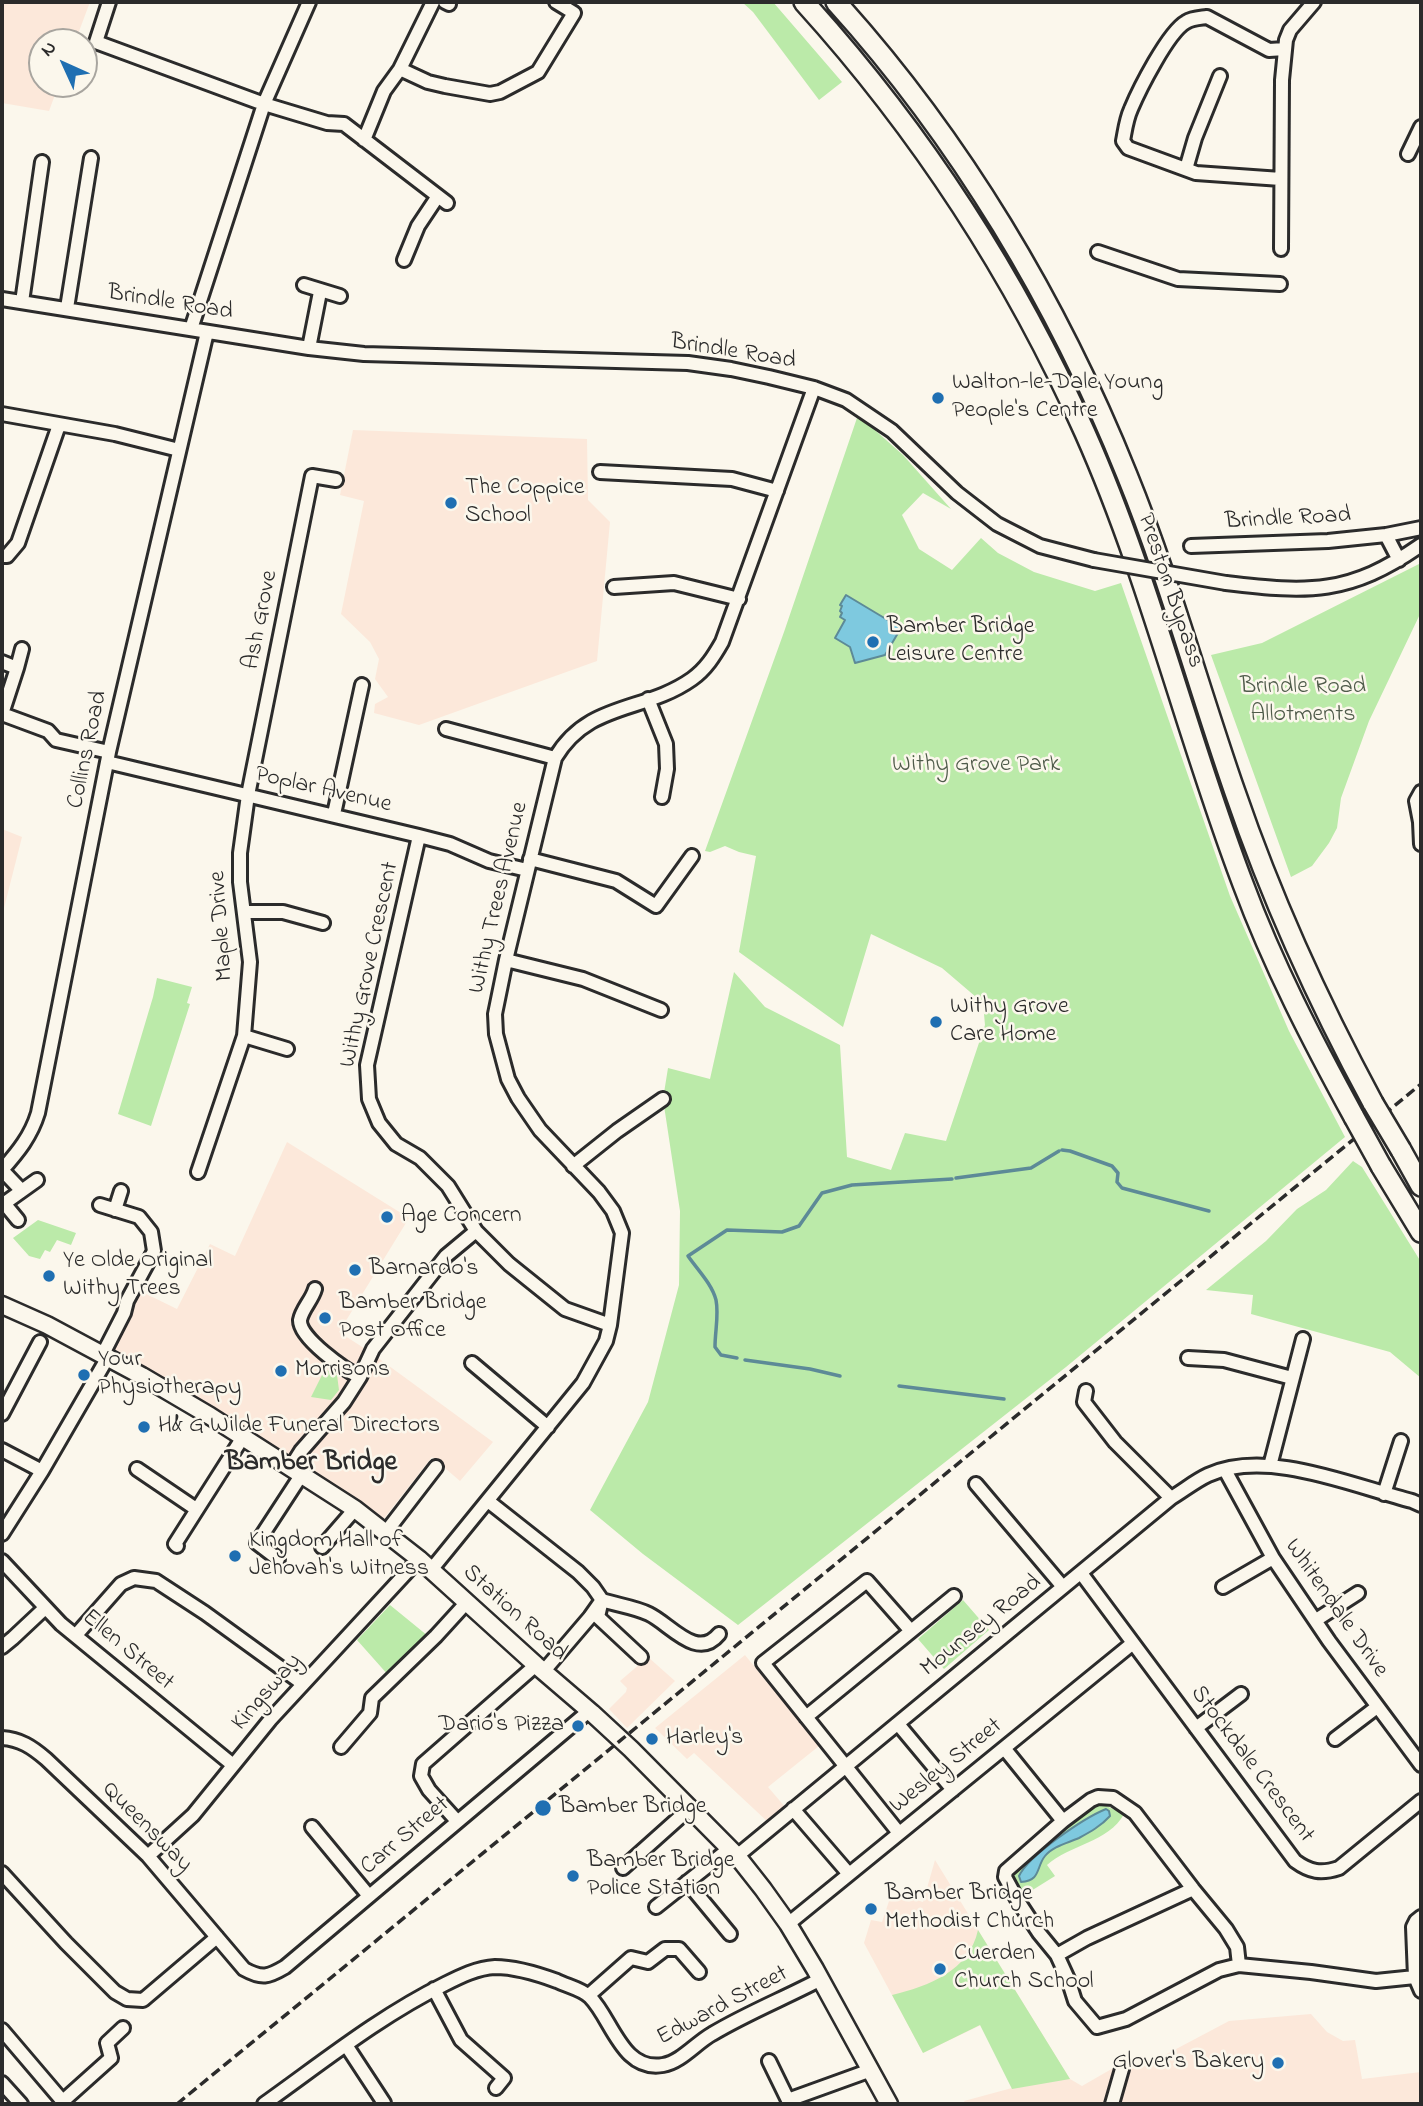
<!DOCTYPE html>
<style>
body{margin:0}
#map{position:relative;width:1423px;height:2106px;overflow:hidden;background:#fbf7ec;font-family:"Indie Flower",sans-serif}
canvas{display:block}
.frame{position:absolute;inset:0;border:4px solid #2b2b2b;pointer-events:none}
.north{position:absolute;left:28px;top:28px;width:70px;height:70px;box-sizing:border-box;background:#fbf7ec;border:2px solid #a8a59f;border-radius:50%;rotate:315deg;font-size:19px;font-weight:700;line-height:28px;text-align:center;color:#2b2b2b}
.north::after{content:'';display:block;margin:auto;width:24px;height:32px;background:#1f6fb2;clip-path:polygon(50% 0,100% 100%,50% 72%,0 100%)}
</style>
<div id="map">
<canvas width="1423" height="2106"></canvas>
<div class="frame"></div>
<div class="north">N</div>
</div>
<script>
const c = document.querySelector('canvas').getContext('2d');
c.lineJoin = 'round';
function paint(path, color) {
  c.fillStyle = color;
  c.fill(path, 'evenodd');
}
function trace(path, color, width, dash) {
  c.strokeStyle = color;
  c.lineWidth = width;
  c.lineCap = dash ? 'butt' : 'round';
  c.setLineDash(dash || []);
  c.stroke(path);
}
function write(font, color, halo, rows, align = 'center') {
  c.font = font + ' "Indie Flower",sans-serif';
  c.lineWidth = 5;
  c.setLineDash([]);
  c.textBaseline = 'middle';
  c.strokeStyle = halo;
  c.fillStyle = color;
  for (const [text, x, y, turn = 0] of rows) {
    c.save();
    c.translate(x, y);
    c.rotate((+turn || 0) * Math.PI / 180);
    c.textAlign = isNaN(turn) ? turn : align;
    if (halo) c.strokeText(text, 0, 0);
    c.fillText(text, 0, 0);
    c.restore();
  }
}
const built = new Path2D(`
 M 2,2 L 90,2 L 75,42 L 42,42 L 42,84 L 59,84 L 49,111 L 2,103 Z
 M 353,430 L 587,439 L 588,500 L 610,522 L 597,661 L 419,725 L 374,713 L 375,704 L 388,697 L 375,679 L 379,659 L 370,642 L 341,614 L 364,501 L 340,495 Z
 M 2,829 L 22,837 L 2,916 Z
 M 287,1142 L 409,1218 L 339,1332 L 370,1352 L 493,1442 L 460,1481 L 432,1457 L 382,1521 L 296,1461 L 99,1347 L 132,1287 L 177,1309 L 210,1244 L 235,1256 Z
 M 745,1655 L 819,1746 L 768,1787 L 786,1808 L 769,1823 L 694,1753 L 687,1759 L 655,1728 Z
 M 648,1657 L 675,1681 L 627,1728 L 609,1709 L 626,1692 L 627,1688 L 620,1681 Z
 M 935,1860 L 1070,2079 L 1082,2086 L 1115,2067 L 1144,2066 L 1229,2021 L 1311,2014 L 1327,2032 L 1343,2041 L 1355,2040 L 1362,2079 L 1421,2072 L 1421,2104 L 966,2104 L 964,2101 L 1012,2088 L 981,2025 L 923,2053 L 864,1943 L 871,1920 L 882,1922 L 891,1895 L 899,1898 L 900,1895 L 923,1902 Z`);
const green = new Path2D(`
 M 742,2 L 773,2 L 842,82 L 819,100 L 753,12 Z
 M 858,415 L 903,455 L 951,509 L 923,493 L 902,515 L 919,549 L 952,570 L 981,538 L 998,553 L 1034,572 L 1095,591 L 1121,583 L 1230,896 L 1289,1031 L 1345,1137 L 1066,1367 L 738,1625 L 643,1554 L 590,1510 L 648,1402 L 679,1285 L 680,1211 L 663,1099 L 668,1068 L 710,1079 L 734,972 L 765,1007 L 840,1045 L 847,1157 L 891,1170 L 905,1133 L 946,1141 L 985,1025 L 983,1003 L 942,968 L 871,934 L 843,1027 L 739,952 L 756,856 L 739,852 L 725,846 L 710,852 L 705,851 L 784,632 Z
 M 1421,563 L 1421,612 L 1369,721 L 1341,798 L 1337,828 L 1329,843 L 1312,866 L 1291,877 L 1211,655 L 1262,643 Z
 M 157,978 L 192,987 L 187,1003 L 190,1004 L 151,1126 L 118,1114 L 153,997 Z
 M 1353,1161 L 1362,1167 L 1421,1262 L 1421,1378 L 1390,1352 L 1251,1314 L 1253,1295 L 1206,1290 L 1266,1241 L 1297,1209 L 1326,1190 Z
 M 38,1220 L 76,1233 L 71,1245 L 57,1240 L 50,1252 L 45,1250 L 40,1259 L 29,1256 L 13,1238 Z
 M 325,1369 L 337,1375 L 339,1390 L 331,1400 L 311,1397 Z
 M 963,1600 L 989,1630 L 944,1669 L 918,1639 Z
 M 390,1605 L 428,1636 L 389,1676 L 357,1640 Z
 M 1102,1804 L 1124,1814 C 1109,1842 1069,1845 1047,1865 L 1055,1876 L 1023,1896 L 1013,1880 L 1016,1872 L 1095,1805 Z
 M 978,1930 L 1070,2079 L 1012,2089 L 980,2025 L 923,2053 L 892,1995 C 929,1986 969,1971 978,1930 Z`);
const water = new Path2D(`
 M 846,595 L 901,628 L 885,655 L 855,663 L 850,647 L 835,638 L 845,620 L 840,617 L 842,613 L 840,611 L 842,606 L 840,605 Z
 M 1106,1809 L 1109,1811 L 1110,1816 C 1101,1826 1090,1832 1079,1838 C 1068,1843 1053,1846 1045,1856 C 1036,1867 1041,1881 1021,1882 L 1019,1876 C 1029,1855 1084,1818 1106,1809 Z`);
const stream = new Path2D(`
 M 1062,1150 L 1070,1151 L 1112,1166 L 1118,1173 L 1117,1182 L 1122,1188 L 1209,1211
 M 956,1178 L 1031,1168 L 1059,1151
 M 737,1358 L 721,1355 L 715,1347 C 715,1331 719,1315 716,1300 C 712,1284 697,1269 688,1256 L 727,1230 L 782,1232 L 799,1226 L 822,1193 L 852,1185 L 952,1179
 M 745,1360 L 810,1369 L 840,1376
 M 899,1386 L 1004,1399`);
const minor = new Path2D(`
 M 109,2 L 96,42 L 264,104 L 327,123 L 344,124 L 447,203
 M 445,2 L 449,4
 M 400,69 L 428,82 L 445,86 L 490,94 L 500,92 L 538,72 L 574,13 L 556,2
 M 364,140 L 384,91 L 400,69 L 433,2
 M 1408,154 L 1421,127
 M 1186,169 L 1195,138 L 1220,76
 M 1281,179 L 1196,173 L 1128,148 L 1123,141 C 1125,131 1126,120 1131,109 C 1139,90 1168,32 1186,22 C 1192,18 1200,18 1207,17 L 1269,50 L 1285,49
 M 1281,249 L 1282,80 L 1286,40 L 1290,30 L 1314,2
 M 1098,252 L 1178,279 L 1280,284
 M 404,260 L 418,226 L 438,196
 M 304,285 L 340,296
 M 2,299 L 309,348 L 364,354 L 688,363 L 731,369 L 769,377 L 814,388 L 846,400 L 892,431 L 957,493 L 997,524 L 1040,546 L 1094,560
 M 22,302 L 42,162
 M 67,308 L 91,158
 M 191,329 L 264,104 L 309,2
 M 309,348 L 320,292
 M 2,414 L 115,434 L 179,450
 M 600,472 L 732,479 L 777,491
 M 1386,535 L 1399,560
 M 1191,546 L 1328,541 L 1386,535 L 1421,528
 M 2,556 L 7,556 L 18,543 L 59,425
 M 1226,583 C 1309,593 1349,595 1421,545
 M 614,587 L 674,583 L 739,599
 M 2,662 L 17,668 L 22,649
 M 648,699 L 666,744 L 667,769 L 662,797
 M 2,714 L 48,731 L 56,740 L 109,752
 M 2,714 L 17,668
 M 446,729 L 555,758
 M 107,762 L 419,836 L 450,844 L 489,861 L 527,870
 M 1421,792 L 1416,801 L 1420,822 L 1421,844
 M 334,814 L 362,685
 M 419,836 L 367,1065 L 369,1099 L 379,1123 L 396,1144 L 420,1158 L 448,1186 L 476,1231 L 509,1264 L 565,1309 L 610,1325
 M 530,859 L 616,881 L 656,906 L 692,856
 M 245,912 L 283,912 L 323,923
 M 506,960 L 583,979 L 661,1010
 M 244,1036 L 287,1049
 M 573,1166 L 617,1131 L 663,1099
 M 2,1170 C 18,1152 31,1136 38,1113 L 109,752 L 207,332
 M 2,1170 L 21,1190
 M 198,1172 L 244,1036 L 250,962 L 240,882 L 240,853 L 248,795 L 312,476 L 336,480
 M 4,1203 L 18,1220
 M 2,1205 L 37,1180
 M 100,1205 L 139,1217 L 151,1232 L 154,1251 L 127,1301 L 124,1313 L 103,1354
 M 115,1210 L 121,1191
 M 315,1289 C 312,1300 302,1309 300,1320 C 299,1338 345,1370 360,1377
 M 1188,1358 L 1224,1360 L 1292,1378
 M 472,1363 L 548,1427
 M 1086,1391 L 1084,1402 L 1115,1442 L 1171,1498
 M 2,1414 L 40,1342
 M 2,1450 L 42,1471
 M 1270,1466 L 1303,1339
 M 291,1467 L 301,1451 L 344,1402 L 360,1377 L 373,1349 L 446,1256 L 476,1231
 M 137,1469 L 196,1509
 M 1225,1470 L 1273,1558 L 1329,1641 L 1421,1765
 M 976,1484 L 1063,1587
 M 1384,1494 L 1401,1441
 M 488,1501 L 578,1572 L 593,1587 L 602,1600
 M 386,1532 L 436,1467
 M 2,1534 L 42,1471 L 108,1357
 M 177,1546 L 175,1544 L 243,1437
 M 322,1547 L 355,1509
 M 278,1559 L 257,1543 L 302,1474
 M 2,1561 L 61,1624 L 233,1765
 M 431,1570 L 583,1383 L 606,1341 L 610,1325 L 622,1233 L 613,1211 L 599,1192 L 540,1130 L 518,1098 L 508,1079 L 496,1034 L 495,1014 L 506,960 L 555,758 C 589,701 644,713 692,679 C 706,669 714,656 722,642 L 814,388
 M 1081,1573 L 1295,1861 C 1310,1872 1321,1874 1339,1868 L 1421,1801
 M 1223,1587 L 1273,1558
 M 602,1600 C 617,1605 635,1607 649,1614 C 670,1624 697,1661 719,1634
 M 601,1604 L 598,1617 L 641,1657
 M 1316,1620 L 1358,1593
 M 76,1635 L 121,1584 L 134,1578 L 156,1581 L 205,1613 L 303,1684
 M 2,1647 L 13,1638 L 45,1608
 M 543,1672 L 590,1617 L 602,1600
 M 806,1717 L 954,1596
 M 898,1724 L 953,1790
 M 1196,1728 L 1241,1694
 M 2,1738 C 20,1739 32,1747 46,1759 L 148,1856 L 244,1969 C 262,1979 268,1977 285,1967 L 589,1711
 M 1335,1739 L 1377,1707
 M 341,1747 L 370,1713 L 372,1698 L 436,1636 L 467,1602
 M 1004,1748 L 1063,1821
 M 793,1809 L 849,1874
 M 457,1821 L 429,1790 L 421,1776 L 423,1764 L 536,1665
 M 312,1827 L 369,1896
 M 899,1833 L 763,1663 L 867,1581 L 911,1631
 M 148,1856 L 193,1815 L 270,1720 L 419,1559
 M 737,1856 L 1171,1498 C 1183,1491 1195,1481 1208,1475 C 1267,1448 1353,1486 1412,1501 L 1421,1505
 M 623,1868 L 689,1809
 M 2,1873 L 66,1943 L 115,1992 L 127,1999 L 143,2000 L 217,1937
 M 687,1882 L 730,1934
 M 656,1907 L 729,1849
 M 788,1924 L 1133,1643
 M 1057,1955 L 1087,1938 L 1193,1889
 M 1239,1965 L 1237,1947 L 1226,1929 L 1193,1889 L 1135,1813 L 1113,1798 L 1098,1797 L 1091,1800 L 1063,1821 L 1006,1871 L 1005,1877 L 1018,1901 L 1039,1933 L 1057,1955 L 1068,1979 L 1075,2001 L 1097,2027 L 1126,2019 L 1219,1970 L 1239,1965 L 1311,1972 L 1376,1981 L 1415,1977 L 1421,1991
 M 1415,1977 L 1413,1927 L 1416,1921 L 1421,1917
 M 434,1989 L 461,2040 L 504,2078 L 496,2088
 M 589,1995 L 631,1958 L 648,1962 L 665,1949 L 679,1949 L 699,1972
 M 2,2030 L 65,2104
 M 346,2045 L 384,2103
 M 769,2061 L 788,2100 L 871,2070
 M 2,2083 L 21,2104
 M 63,2101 L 111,2058 L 107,2043 L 123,2028
 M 264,2104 C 323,2062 380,2016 445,1984 C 461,1976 477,1968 495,1967 C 516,1967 538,1974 557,1981 C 567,1986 582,1989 590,1997 C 612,2019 622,2072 663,2065 C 681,2062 696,2043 712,2034 C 747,2013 785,1998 821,1979
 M 1112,2104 L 1122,2069`);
const major = new Path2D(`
 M 2,1305 L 47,1325 L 142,1376 L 210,1416 L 355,1509 L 419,1559 L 536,1665 L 592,1713 L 631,1749 L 737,1856 L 763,1889 L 788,1924 L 815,1969 L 889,2104`);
const highway = new Path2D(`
 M 804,2 C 919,129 1015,276 1085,433 C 1150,579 1186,735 1243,884 C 1273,965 1313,1042 1354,1117
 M 836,2 C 960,139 1058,303 1127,475 C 1169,578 1198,686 1235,792 C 1272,900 1319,1003 1373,1103
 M 1401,1150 L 1421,1186
 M 1381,1166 L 1421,1232`);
const rail = new Path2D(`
 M 177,2104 L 1421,1084`);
const minorBridge = new Path2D(`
 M 1094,560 L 1226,583`);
const highwayBridge = new Path2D(`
 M 1373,1103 L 1401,1150
 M 1354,1117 L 1381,1166`);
const markers = [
 [938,398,7,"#1f6fb2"],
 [451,503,7,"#1f6fb2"],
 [873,642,7,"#1f6fb2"],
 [936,1022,7,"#1f6fb2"],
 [387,1217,7,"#1f6fb2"],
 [355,1270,7,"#1f6fb2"],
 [49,1276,7,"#1f6fb2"],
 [325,1318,7,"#1f6fb2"],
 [281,1371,7,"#1f6fb2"],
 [84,1375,7,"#1f6fb2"],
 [144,1427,7,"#1f6fb2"],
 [235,1556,7,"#1f6fb2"],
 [578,1726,7,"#1f6fb2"],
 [652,1739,7,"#1f6fb2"],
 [543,1808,9,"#1f6fb2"],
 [573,1876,7,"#1f6fb2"],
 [871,1909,7,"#1f6fb2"],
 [940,1969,7,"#1f6fb2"],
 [1278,2063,7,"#1f6fb2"]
];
const streetNames = [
 ["Brindle Road",170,304,9],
 ["Brindle Road",733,353,9],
 ["Brindle Road",1288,520,-3],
 ["Preston Bypass",1169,591,71],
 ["Ash Grove",262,620,-79],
 ["Collins Road",89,750,-78],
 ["Poplar Avenue",323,791,13],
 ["Withy Trees Avenue",500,898,-77],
 ["Maple Drive",223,926,-94],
 ["Withy Grove Crescent",371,965,-78],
 ["Whitendale Drive",1335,1609,55],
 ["Station Road",514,1614,42],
 ["Mounsey Road",982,1627,-39],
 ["Ellen Street",127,1651,40],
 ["Kingsway",268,1693,-49],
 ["Stockdale Crescent",1251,1765,53],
 ["Wesley Street",947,1767,-39],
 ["Queensway",146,1828,45],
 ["Carr Street",406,1837,-40],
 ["Edward Street",723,2007,-28]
];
const poiNames = [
 ["Walton-le-Dale Young",952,384],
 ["People's Centre",952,412],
 ["The Coppice",465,489],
 ["School",465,517],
 ["Bamber Bridge",887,628],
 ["Leisure Centre",887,656],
 ["Withy Grove",950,1008],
 ["Care Home",950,1036],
 ["Age Concern",401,1217],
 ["Ye Olde Original",63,1262],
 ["Withy Trees",63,1290],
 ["Barnardo's",369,1270],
 ["Bamber Bridge",339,1304],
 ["Post Office",339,1332],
 ["Your",98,1361],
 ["Physiotherapy",98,1389],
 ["Morrisons",295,1371],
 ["H& G Wilde Funeral Directors",158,1427],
 ["Kingdom Hall of",249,1542],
 ["Jehovah's Witness",249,1570],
 ["Dario's Pizza",564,1726,"right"],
 ["Harley's",666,1739],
 ["Bamber Bridge",559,1808],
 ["Bamber Bridge",587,1862],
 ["Police Station",587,1890],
 ["Bamber Bridge",885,1895],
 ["Methodist Church",885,1923],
 ["Cuerden",954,1955],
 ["Church School",954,1983],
 ["Glover's Bakery",1264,2063,"right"]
];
const parkNames = [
 ["Brindle Road",1303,688],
 ["Allotments",1303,716],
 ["Withy Grove Park",976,766]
];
const quarterNames = [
 ["Bamber Bridge",311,1464]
];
paint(built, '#fce8da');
paint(green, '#bbeaa9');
paint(water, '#7ec9df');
trace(water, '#5d8a97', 2);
trace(stream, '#5d8a97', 3.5);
trace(minor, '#2b2b2b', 18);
trace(major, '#2b2b2b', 21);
trace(highway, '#2b2b2b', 24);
trace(minor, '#fbf7ec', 12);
trace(major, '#fbf7ec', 16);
trace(highway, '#fbf7ec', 19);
trace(rail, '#2b2b2b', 3.5, [10, 5]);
trace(minorBridge, '#2b2b2b', 18, []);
trace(highwayBridge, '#2b2b2b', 24, []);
trace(minorBridge, '#fbf7ec', 12);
trace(highwayBridge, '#fbf7ec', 19);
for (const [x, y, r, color] of markers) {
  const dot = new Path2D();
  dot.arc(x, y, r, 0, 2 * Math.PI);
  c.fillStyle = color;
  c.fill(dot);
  trace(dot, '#fbf7ec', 2.5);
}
write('24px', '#2b2b2b', '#fbf7ec', streetNames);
write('24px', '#2b2b2b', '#fbf7ec', poiNames, 'left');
write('24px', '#4f5b4a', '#fbf7ec', parkNames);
write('bold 28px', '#2b2b2b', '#fbf7ec', quarterNames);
</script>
